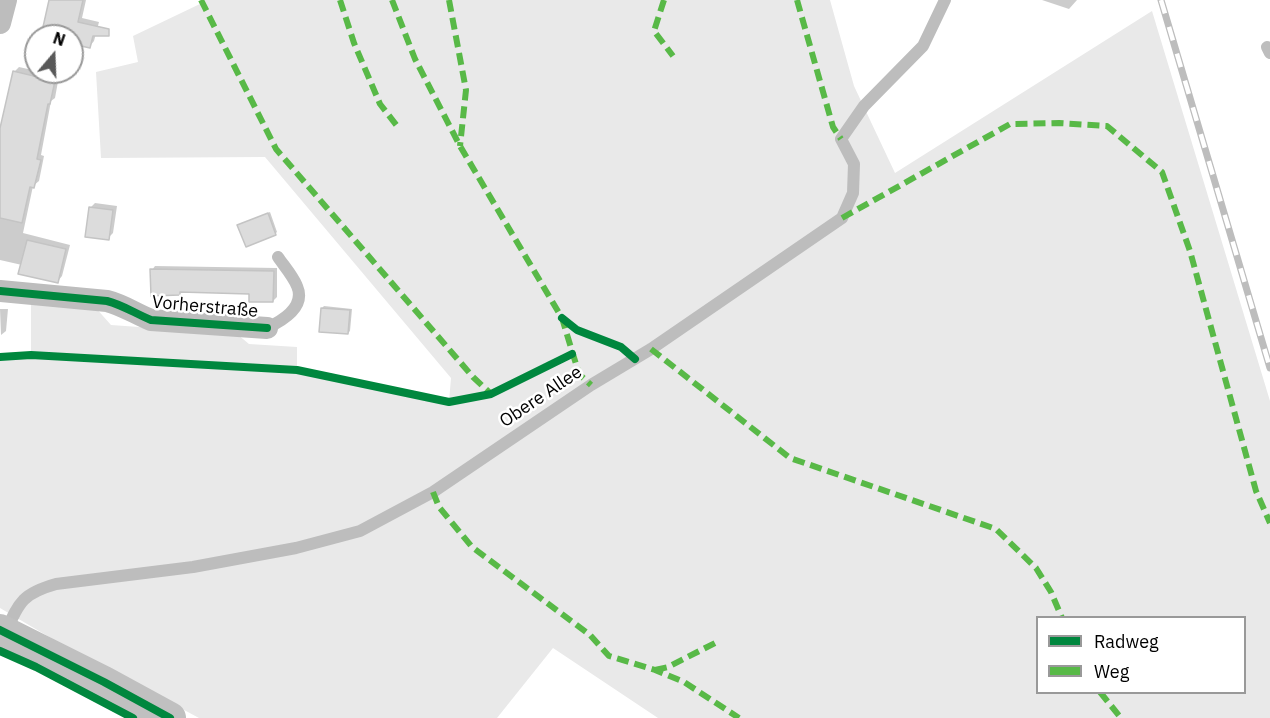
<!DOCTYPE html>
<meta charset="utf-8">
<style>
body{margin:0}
#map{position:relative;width:1270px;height:718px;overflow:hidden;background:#fff;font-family:"IBM Plex Sans",sans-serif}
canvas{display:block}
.legend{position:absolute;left:1036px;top:616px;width:210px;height:78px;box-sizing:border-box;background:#fff;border:2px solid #999;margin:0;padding:8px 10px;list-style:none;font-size:18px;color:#000}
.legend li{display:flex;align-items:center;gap:12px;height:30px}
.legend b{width:30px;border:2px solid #999}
.north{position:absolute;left:24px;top:24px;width:60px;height:60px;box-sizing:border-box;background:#fff;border:2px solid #999;border-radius:50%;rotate:19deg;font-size:16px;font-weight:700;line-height:24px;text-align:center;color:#000}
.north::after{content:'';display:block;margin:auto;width:21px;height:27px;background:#595959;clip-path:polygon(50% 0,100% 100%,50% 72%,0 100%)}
</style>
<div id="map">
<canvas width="1270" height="718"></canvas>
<ul class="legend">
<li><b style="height:8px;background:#00873e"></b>Radweg</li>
<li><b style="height:8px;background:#58b947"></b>Weg</li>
</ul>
<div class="north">N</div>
</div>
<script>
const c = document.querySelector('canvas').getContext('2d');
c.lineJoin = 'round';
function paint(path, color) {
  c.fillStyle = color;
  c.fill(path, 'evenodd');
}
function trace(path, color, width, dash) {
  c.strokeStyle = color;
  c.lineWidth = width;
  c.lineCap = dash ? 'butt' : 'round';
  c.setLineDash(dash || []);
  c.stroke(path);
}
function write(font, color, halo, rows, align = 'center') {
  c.font = font + ' "IBM Plex Sans",sans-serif';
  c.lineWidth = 5;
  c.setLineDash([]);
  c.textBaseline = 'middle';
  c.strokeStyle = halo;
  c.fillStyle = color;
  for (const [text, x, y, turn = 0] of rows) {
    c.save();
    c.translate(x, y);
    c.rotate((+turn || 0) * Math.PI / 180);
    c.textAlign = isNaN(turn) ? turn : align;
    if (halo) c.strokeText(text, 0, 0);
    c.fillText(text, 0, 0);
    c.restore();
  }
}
const green = new Path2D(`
 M 201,0 L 830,0 L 854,86 L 895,173 L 1152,11 L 1270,401 L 1270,718 L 658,718 L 553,648 L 497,718 L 199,718 L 56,641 L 0,608 L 0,357 L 31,355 L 31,304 L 95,307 L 111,325 L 237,334 L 249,344 L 297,347 L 297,370 L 449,402 L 451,378 L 265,157 L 101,158 L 96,72 L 138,62 L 133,36 L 202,3 ZM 1038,618 L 1244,618 L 1244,692 L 1038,692 Z`);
const shadow = new Path2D(`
 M 50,0 L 86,0 L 82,18 L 99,22 L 94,41 L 90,46 L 72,42 L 72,36 L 45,36 Z
 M 1042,0 L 1077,0 L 1069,9 Z
 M 19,67 L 59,76 L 55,98 L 51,101 L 41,155 L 44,156 L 39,181 L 33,186 L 23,233 L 70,245 L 62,276 L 58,281 L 22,265 L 0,260 L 0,138 L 14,72 Z
 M 95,203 L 117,206 L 113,233 L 108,238 L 90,208 Z
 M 270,212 L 277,232 L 275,234 L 239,225 Z
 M 155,266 L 277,268 L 277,297 L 273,301 L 250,292 L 182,291 L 179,294 L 152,270 Z
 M 324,306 L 352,309 L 350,331 L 348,333 L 322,308 Z
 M 0,309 L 8,309 L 6,331 L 1,335 Z`);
const building = new Path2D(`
 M 49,0 L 83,0 L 78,22 L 109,29 L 109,36 L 93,36 L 90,48 L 72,44 L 72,36 L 41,36 Z
 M 13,71 L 55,81 L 50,104 L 48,104 L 37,159 L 41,160 L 34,188 L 30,187 L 22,223 L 0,218 L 0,128 Z
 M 89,207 L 113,210 L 109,240 L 85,237 Z
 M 268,213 L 276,235 L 246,247 L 237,225 Z
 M 27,240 L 66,249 L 58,283 L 18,274 Z
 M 150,269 L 274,271 L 273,302 L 249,302 L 249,294 L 180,292 L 180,295 L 151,296 Z
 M 321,308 L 350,310 L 348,334 L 319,332 Z`);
const lane = new Path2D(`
 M 1267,47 L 1270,53
 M 267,328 C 282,321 306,307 297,286 C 293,276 284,266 278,257
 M 6,632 C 19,601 24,593 56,584 L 193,567 L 296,548 L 360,531 L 433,492 L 591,385 L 651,349 L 842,218 L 853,193 L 854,164 L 841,139 L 864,106 L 923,46 L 945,0`);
const street = new Path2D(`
 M 0,23 L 6,0
 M 0,291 L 107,301 C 123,305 136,314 151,320 L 267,328`);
const secondary = new Path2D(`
 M 0,630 L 104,682 L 170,718`);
const rail = new Path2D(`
 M 1161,0 L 1270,368`);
const quiet = new Path2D(`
 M 201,0 L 276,149 L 473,377 L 491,394
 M 340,0 L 354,43 L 380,104 L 397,126
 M 392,0 L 415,59 L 460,146 L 562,318 L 579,374 L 591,385
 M 449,0 L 466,90 L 460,146
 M 664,0 L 654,31 L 673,56
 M 797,0 L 833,127 L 841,139
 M 842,218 L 1010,124 L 1059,123 L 1107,126 L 1162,172 L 1190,251 L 1256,491 L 1270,523
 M 651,349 L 790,458 L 996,529 L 1036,568 L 1051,592 L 1062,618
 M 433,492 L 439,507 L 472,547 L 590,635 L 609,656 L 655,670 L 684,682 L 739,718
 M 655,670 L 668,667 L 717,642
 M 1100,692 L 1121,718`);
const cycleway = new Path2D(`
 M 0,291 L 107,301 C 123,305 136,314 151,320 L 267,328
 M 562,318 L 577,330 L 621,347 L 635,359
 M 0,357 L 31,355 L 297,370 L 449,402 L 491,394 L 572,354
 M 0,630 L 104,682 L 170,718
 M 0,651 L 36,667 L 133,718`);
const streetNames = [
 ["Vorherstraße",205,307,5],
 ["Obere Allee",541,397,-34]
];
paint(green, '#e9e9e9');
paint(shadow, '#0003');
paint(building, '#dcdcdc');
trace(building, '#c4c4c4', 1.5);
trace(lane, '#bdbdbd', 12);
trace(street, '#bdbdbd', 22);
trace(secondary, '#c0c0c0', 32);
trace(rail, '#bdbdbd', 7);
trace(rail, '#fff', 4.5, [14]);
trace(quiet, '#58b947', 6, [12, 6]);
trace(cycleway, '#00873e', 8);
write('18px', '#000', '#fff', streetNames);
</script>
